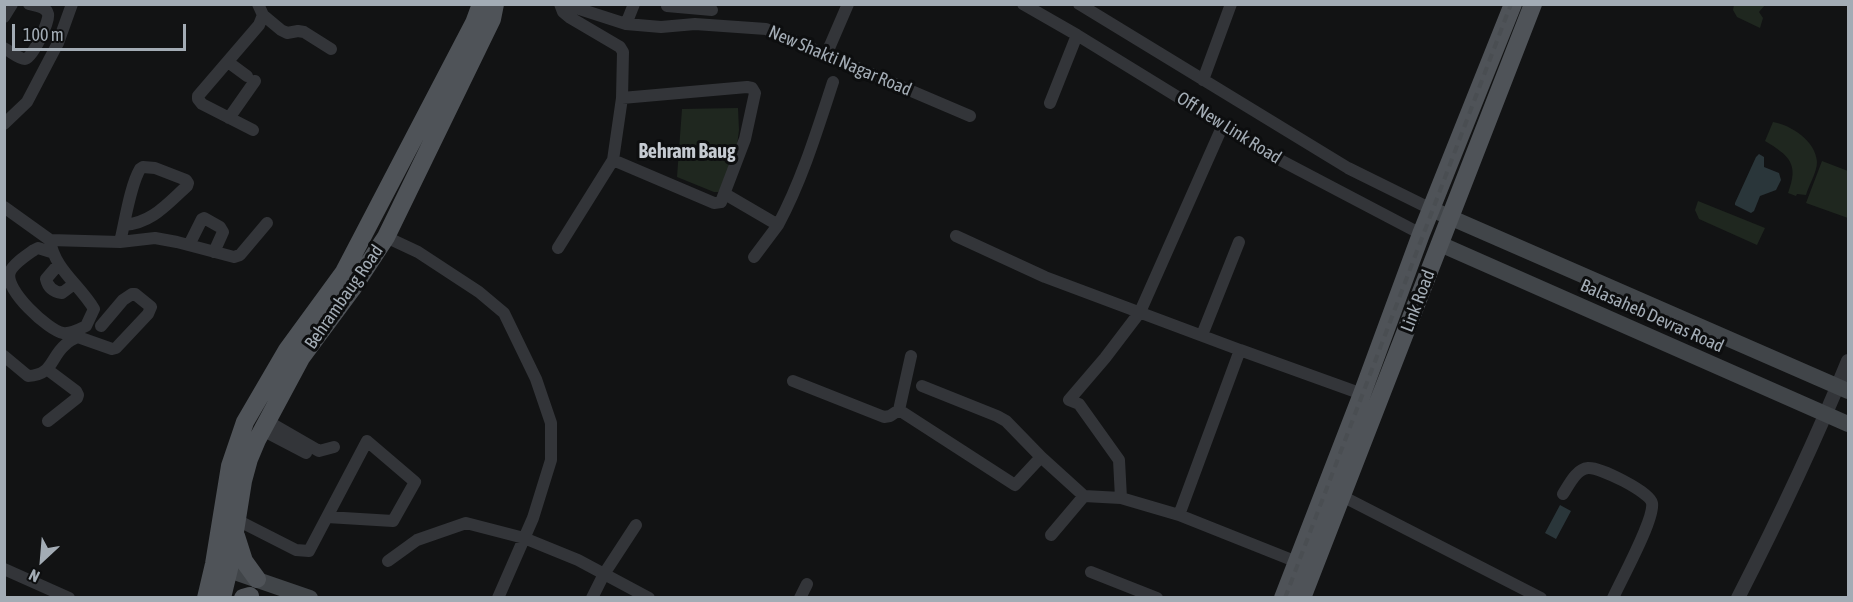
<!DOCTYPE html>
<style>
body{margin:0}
#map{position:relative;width:1853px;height:602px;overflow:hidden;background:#121314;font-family:"Asap Condensed",sans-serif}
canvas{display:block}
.frame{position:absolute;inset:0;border:6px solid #a3acb5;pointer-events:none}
.north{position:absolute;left:12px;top:530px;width:60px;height:60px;-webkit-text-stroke:4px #0d0e0f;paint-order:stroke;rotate:206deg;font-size:16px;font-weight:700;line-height:24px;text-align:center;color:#a3acb5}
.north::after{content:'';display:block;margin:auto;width:21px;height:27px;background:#a3acb5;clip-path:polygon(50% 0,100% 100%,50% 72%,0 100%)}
.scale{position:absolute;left:12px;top:24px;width:174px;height:27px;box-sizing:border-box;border:3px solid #a3acb5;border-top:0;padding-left:8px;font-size:18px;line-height:21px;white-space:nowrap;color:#a3acb5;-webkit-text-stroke:4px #0d0e0f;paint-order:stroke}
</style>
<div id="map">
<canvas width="1853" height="602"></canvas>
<div class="frame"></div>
<div class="north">N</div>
<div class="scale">100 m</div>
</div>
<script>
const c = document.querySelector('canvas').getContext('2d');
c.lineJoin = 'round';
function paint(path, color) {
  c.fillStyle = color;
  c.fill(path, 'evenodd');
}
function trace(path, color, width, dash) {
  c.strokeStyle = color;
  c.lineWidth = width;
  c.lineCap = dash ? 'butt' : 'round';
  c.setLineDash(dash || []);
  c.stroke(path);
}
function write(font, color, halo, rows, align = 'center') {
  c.font = font + ' "Asap Condensed",sans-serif';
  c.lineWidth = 6;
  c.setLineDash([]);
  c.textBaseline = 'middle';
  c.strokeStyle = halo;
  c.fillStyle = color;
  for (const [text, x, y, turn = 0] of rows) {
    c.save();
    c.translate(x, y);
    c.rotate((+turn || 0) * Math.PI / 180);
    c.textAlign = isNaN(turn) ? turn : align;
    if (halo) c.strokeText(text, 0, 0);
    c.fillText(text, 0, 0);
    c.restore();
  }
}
const green = new Path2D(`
 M 1734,5 L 1765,5 L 1759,12 L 1763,18 L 1760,28 L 1737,17 L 1733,10 Z
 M 738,108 L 739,130 L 735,161 L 722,190 L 718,192 L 714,192 L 677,177 L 682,109 Z
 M 1773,122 C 1791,125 1816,141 1817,162 C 1817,172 1809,185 1806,195 L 1797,194 L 1796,196 L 1788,193 C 1799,164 1790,156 1765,141 Z
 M 1822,161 L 1848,171 L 1848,218 L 1806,203 Z
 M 1698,201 L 1765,228 L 1757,245 L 1699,219 L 1695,210 Z`);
const water = new Path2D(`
 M 1759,154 L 1764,157 L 1764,167 L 1779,173 L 1781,180 L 1776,190 L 1760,196 L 1754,211 L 1751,213 L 1735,205 L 1735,203 L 1756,157 Z
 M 1560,505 L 1571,511 L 1556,539 L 1545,533 Z`);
const minor = new Path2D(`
 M 564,4 L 626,24 L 661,27 L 695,24 L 766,29 L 970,116
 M 1023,4 L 1077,35 L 1282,161 L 1421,234
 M 1079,4 L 1348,168 L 1431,209
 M 667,6 L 712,10
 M 263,15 L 281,30 L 287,33 L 298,31 L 304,32 L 331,49
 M 4,17 L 12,4
 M 626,24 L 634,4
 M 4,48 C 10,51 19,59 25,59 C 32,59 50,21 48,14 C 46,6 36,6 29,4
 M 826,55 L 848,4
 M 228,62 L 247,76
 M 1203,80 L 1231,4
 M 1050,103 L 1077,35
 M 229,118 L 255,81
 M 4,124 L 27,102 L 58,43 L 72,4
 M 253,130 L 202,104 L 198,99 L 198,96 L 259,25 L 263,15 L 258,4
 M 613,160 L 714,203 L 721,202 L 745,139 L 755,93 L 752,88 L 747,87 L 622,98
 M 725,194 L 778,225 C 802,180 817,131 833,82
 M 4,207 L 50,240 L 120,242 C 125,222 130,186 140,169 L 143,167 L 155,168 L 186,180 L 188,183 L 187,186 C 167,204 152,223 124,225
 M 956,236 L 1045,277 L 1240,350
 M 386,237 L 418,252 L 479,292 L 504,313 L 536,379 L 551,423 L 551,460 L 533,518 L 498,598
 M 50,240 C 54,269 80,285 94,309 L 86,326 C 80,329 70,334 63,333 C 49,331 3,289 10,272 C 13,264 27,255 34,250 L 38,248 L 51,252
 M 120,242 L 155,238 L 177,242 L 234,257 L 240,255 L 267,223
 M 189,245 L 202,219 L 204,218 L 220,227 L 223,232 L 214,252
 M 558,248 L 613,160 L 622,98 L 623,52 L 620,47 L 569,17 L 563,12 L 560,4
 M 754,257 L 778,225
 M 58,265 L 46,279 C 48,288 54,292 62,293 L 74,284
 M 1202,335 L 1239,242
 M 4,356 L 28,376 C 53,375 50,358 65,345 C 68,342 73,339 78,337 L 112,349 L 116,348 L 148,314 L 151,307 L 135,294 L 132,294 L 123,300 L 101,326
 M 793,381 L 884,417 L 890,416 L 899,410 L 1015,485 L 1041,457 L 1084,496 L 1121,498 L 1179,515
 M 922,386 L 997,416 L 1006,421 L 1041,457
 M 899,410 L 911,356
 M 48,421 L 77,398 L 78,395 L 76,391 L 48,370
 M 267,421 L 319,451 L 334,447
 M 262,430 L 306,453
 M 1336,493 L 1541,598
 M 1563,494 C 1569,485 1576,469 1588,468 C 1600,467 1650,492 1652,503 C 1655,519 1621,580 1613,598
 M 1121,498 L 1119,460 L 1079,404 L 1069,400 L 1105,358 L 1140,312 L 1223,125
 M 237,520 L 296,550 L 309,551 L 367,441 L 415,482 L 393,521 L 327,517
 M 1051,535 L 1084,496
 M 388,561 L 417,540 L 466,523 L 524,538 L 578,560 L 649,598
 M 1297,562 L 1179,515 L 1240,350 L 1362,394
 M 4,569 L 69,598
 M 1091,572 L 1157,598
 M 592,598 L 604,574 L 636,525
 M 800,598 L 807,584`);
const tertiary = new Path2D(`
 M 1738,598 C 1778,520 1815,442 1848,361`);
const secondary = new Path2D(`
 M 1431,209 L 1848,391
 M 1440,244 L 1848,424
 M 217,566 L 310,598`);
const primary = new Path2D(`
 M 236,536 L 244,561 L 257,579
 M 206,598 L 214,564 L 230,466 L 245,422 L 287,350 L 344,272 L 474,23 L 481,4
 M 222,598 L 229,569 L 243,481 L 249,459 L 257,440 L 301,358 L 352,289 L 386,237 L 492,19 L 495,4
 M 243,598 L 250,596
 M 1283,598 L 1362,394 L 1421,234 L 1513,4
 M 1302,598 L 1533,4`);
const rail = new Path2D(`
 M 1285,598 L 1511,4`);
const streetNames = [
 ["New Shakti Nagar Road",840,61,23],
 ["Off New Link Road",1229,128,32],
 ["Behrambaug Road",344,297,-55],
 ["Link Road",1418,301,-69],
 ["Balasaheb Devras Road",1652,316,24]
];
const neighbourhoodNames = [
 ["Behram Baug",687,152]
];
paint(green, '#1f271f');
paint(water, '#2a363a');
trace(minor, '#333539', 12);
trace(tertiary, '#333539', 14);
trace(secondary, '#414549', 16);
trace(primary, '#4f5358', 18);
trace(rail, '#4a4e52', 4, [8, 6]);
write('18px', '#a3acb5', '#0d0e0f', streetNames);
write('bold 20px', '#c5cad1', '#0d0e0f', neighbourhoodNames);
</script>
